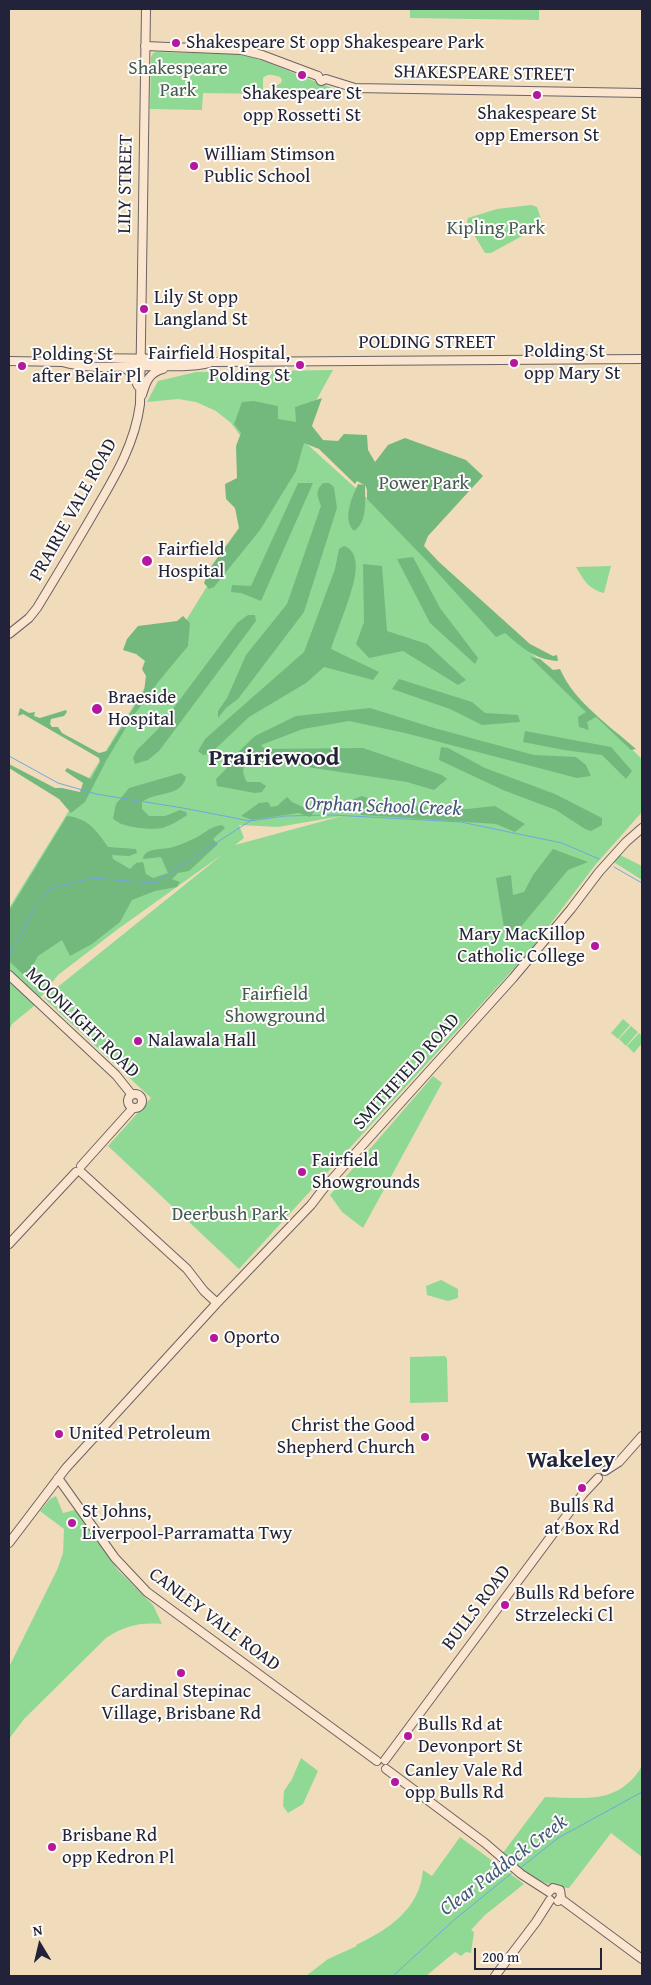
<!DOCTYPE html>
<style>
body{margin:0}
#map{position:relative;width:651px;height:1985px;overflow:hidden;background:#f0dcba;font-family:"Gentium Book Plus",serif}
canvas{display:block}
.frame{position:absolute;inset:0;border:10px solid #22223b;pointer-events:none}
.north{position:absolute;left:15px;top:1920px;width:50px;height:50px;-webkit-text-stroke:4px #fdfcf7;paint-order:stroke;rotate:351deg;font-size:14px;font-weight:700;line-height:20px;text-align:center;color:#22223b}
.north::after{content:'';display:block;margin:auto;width:18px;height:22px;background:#22223b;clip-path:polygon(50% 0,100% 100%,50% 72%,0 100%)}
.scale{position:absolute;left:474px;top:1948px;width:128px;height:22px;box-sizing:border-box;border:2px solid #22223b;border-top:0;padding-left:6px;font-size:15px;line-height:18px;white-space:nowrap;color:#22223b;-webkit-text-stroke:4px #fdfcf7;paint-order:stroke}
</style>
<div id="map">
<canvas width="651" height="1985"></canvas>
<div class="frame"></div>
<div class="north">N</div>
<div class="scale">200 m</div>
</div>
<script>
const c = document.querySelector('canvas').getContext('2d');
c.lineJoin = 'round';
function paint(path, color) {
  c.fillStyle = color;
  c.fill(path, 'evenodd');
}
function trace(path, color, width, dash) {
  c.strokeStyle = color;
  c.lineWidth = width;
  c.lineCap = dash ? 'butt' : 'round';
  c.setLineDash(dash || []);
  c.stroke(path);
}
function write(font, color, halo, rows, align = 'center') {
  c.font = font + ' "Gentium Book Plus",serif';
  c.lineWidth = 4;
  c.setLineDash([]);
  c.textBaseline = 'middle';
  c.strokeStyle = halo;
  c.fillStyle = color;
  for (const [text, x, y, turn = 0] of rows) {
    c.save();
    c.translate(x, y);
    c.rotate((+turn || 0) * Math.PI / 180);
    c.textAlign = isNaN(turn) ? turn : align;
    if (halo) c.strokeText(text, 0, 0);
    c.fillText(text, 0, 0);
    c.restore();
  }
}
const green = new Path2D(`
 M 410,9 L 539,9 L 539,20 L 410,18 Z
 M 156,52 L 236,54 L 256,58 L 337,90 L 338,95 L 273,94 L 274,87 L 281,83 L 282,80 L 280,77 C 273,75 268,73 263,78 L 263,94 L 203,93 L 202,110 L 150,109 L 151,57 L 153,53 Z
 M 531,205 L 537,207 L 542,222 L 542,225 L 491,253 L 485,253 L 467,223 L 468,218 L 497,209 Z
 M 333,370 L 297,435 L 423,549 L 642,759 L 642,812 L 596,864 L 529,952 L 239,1269 L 108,1146 L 151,1098 L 44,998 L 223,854 L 118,929 L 58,975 L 34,1006 L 12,1024 L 9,1031 L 9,908 L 246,523 L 242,438 L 231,423 L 216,411 L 196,402 L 178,399 L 147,402 L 158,381 L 196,372 ZM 342,816 L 235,845 L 244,838 L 239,825 L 278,827 Z
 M 611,566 L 604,593 C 588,589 584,580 576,567 Z
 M 618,854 L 642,866 L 642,880 L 612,861 Z
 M 623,1019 L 630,1025 L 618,1039 L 611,1033 Z
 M 631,1026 L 638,1032 L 626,1046 L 619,1039 Z
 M 639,1033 L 642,1036 L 642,1043 L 634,1053 L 627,1046 Z
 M 433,1076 L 442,1083 L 363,1228 L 342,1212 L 330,1195 Z
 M 441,1280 L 458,1289 L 458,1298 L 448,1301 L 427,1295 L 426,1286 Z
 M 445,1356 L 447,1359 L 448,1402 L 410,1403 L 410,1357 Z
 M 56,1496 L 63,1513 L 75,1510 L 118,1570 L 153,1605 L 162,1624 C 140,1622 124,1626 106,1638 L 24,1719 L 9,1739 L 9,1667 L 57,1570 L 63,1553 L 64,1529 L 40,1511 L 50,1499 Z
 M 301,1758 L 318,1771 L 303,1804 L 288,1813 L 283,1806 L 284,1791 L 292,1779 Z
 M 642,1766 L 642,1857 L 611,1833 L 569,1888 C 542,1887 522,1870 502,1854 L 545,1797 C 584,1798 619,1805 642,1766 Z
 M 460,1837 L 524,1884 L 485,1915 L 471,1930 L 474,1932 L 471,1953 L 466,1952 L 461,1956 L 455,1952 L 426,1976 L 306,1976 L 328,1959 L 357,1946 L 356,1945 C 388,1930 420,1909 423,1870 L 432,1876 Z`);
const forest = new Path2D(`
 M 322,398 L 312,426 L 323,440 L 338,441 L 344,434 L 367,435 L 368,450 L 375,462 L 388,445 L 405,438 L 466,460 L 483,476 L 428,536 L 424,546 L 439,562 L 530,644 L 553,656 L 557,655 L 558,661 C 536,660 521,647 505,633 L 496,637 L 426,560 L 367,499 L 367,490 L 365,485 C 365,499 368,522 354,531 C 342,519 352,497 358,484 L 364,485 L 357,481 L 355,484 L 319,449 L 304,443 L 296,471 L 260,530 L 214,587 L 209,589 L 204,583 L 210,568 L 239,528 L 235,508 L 226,499 L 225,484 L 237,478 L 236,446 L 241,433 L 234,424 L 242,402 L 254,401 L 278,406 L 278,419 L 296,422 L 295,407 Z
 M 298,483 L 313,483 L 261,601 L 241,593 L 231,592 L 232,585 L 251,586 Z
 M 323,483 L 329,483 L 334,487 L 337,508 L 304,612 L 238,699 L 226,708 L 218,718 L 218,711 L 227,698 L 246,655 L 287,604 L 321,506 C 317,496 315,491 323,483 Z
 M 344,546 C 356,550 357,564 355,576 C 351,598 338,627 331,649 L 379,672 L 373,680 L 324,667 L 306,683 L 249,717 L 210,754 L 203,755 L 198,751 L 205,739 L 304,652 L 335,569 L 339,549 Z
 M 413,557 L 440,608 L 478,658 L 475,664 L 430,623 L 397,559 Z
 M 363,564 L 382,566 L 387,631 L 427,644 L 466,680 L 458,685 L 403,651 L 369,658 L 356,644 L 364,622 Z
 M 248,615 L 255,615 L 256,621 L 159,751 L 148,760 L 135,764 L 133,758 L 137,750 L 158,729 L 237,623 Z
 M 183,616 L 190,623 L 188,646 L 159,681 L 131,719 L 106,761 L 85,802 L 71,813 L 59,799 L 9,768 L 9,764 L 55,788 L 62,788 L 80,792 L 83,783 L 65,771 L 67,768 L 91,779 L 100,762 L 99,758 L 23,714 L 18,716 L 20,708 L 29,713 L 35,712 L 34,716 L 40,718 L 66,710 L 67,712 L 64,716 L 51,719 L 50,724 L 52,727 L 58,727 L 62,733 L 99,753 L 107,751 L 144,691 L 146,676 L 142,669 L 145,661 L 136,654 L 123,650 L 127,639 L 138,626 L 177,621 Z
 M 530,657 L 540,659 L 553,670 L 560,669 C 575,703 609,725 636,749 L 631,750 L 596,717 L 587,722 L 589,730 L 579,727 L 578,717 L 586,712 Z
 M 399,679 L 472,702 L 485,713 L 518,715 L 520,722 L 482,725 L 450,709 L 392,689 Z
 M 370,708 L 434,728 L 534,755 L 576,757 L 586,765 L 591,776 L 577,778 L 405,733 L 349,721 L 303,729 L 261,745 L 265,749 L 363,748 L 442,775 L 447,779 L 434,790 L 407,782 L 267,761 L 245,764 C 242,771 243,775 247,782 L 260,782 L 266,786 L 262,792 L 255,793 L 217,786 L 216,779 L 226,769 L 231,759 L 255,736 L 296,716 Z
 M 525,731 L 611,747 L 632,771 L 626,779 L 602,755 L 564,750 L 523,742 Z
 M 441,747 L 448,748 L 485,768 L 555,794 L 602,818 L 602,825 L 591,831 L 585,829 L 556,810 L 503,790 L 439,760 Z
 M 181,773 L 186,777 C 181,798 155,791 142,802 L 142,809 L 149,816 L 165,816 L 180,810 L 186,812 L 187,815 C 180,820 170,826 162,828 C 150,830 120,828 113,818 L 116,804 L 129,788 Z
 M 362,796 L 381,803 L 424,807 L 467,809 L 495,806 L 525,824 L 515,832 L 496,824 L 361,815 L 358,809 L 349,801 Z
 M 287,797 L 292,802 L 314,812 L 310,817 L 298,813 L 252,820 L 241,816 L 259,803 L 268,802 L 271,807 L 277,806 Z
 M 67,816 C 88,818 97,831 108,847 L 136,849 L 137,853 L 129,856 L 112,855 L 113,859 L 130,869 L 136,863 L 143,862 L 146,874 L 153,878 L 168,873 L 161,857 L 143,859 C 144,847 164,850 173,847 C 179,845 185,843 191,840 C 204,835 208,827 222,825 L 225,828 L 213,839 L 218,844 L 189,871 L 178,873 L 172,879 L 180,882 L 177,887 L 155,891 L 132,900 L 120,922 L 92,944 L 70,956 L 62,940 L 38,956 L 32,967 L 37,980 L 31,982 L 9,961 L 9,911 Z
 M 553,849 L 588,862 L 568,870 L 519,929 L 505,934 L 496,878 L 511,875 L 513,895 L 524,892 L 533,875 Z`);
const stream = new Path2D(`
 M 9,756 L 58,783 L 96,794 L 183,808 L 250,821
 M 614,867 L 642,883
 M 9,958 L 37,903 L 51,888 L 92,878 L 154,883 L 250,821 L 285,816 L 333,815 L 461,822 L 562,843 L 599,859
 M 519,1869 L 558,1838 L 642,1792
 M 393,1976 L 454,1920 L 513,1872`);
const secondary = new Path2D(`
 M 145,46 L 241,50 L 262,55 L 318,76
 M 318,76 L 321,81 L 326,79 L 355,88 L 642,93
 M 9,361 L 62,362 L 73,358 L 195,359 L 213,362 L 642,359
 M 62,362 C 87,369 114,367 140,366 C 163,366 187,368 209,363
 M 123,367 L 132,373 L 138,386
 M 142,395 C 146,381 149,373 163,369
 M 9,634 L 29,618 L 37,608 C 57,575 77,542 96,509 C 116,475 135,443 140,404 L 146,9
 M 9,975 L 116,1075 L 132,1095
 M128 1101a7 7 0 1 1 14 0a7 7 0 1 1-14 0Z
 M 81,1166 L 133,1108
 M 82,1173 L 187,1269 L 204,1291 L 217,1303
 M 9,1244 L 76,1172
 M 605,1471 L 619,1462 L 642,1436
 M 58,1478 L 115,1558 L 147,1592 L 377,1761
 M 9,1543 L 66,1468 L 217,1303 L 311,1205 L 324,1188 L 513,978 L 571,909 L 599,872 L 626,842 L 642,828
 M 385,1760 L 558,1527 L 583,1494 L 598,1478
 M 386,1769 L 485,1843 L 521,1874 L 549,1892
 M 549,1892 L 553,1888 L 560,1890 L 561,1897 L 558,1901
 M 561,1899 L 642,1959
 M 495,1976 L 536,1922 L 550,1900`);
const markers = [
 [176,43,5,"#b5179e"],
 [302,75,5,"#b5179e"],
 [537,95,5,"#b5179e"],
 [194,166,5,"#b5179e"],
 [144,309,5,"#b5179e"],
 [514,363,5,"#b5179e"],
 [300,365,5,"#b5179e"],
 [22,366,5,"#b5179e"],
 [147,561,6,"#b5179e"],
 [97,709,6,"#b5179e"],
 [595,946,5,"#b5179e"],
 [138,1041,5,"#b5179e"],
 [302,1172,5,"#b5179e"],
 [214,1338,5,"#b5179e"],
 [59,1434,5,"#b5179e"],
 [425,1437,5,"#b5179e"],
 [582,1488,5,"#b5179e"],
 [72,1523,5,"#b5179e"],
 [505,1605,5,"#b5179e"],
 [181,1673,5,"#b5179e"],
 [408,1736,5,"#b5179e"],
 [395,1782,5,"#b5179e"],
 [52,1847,5,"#b5179e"]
];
const poiNames = [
 ["Shakespeare St opp Shakespeare Park",186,43],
 ["Shakespeare St",302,94,"center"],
 ["opp Rossetti St",302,116,"center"],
 ["Shakespeare St",537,114,"center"],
 ["opp Emerson St",537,136,"center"],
 ["William Stimson",204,155],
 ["Public School",204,177],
 ["Lily St opp",154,298],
 ["Langland St",154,320],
 ["Polding St",524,352],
 ["opp Mary St",524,374],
 ["Fairfield Hospital,",290,354,"right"],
 ["Polding St",290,376,"right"],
 ["Polding St",32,355],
 ["after Belair Pl",32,377],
 ["Fairfield",158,550],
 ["Hospital",158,572],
 ["Braeside",108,698],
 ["Hospital",108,720],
 ["Mary MacKillop",585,935,"right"],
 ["Catholic College",585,957,"right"],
 ["Nalawala Hall",148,1041],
 ["Fairfield",312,1161],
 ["Showgrounds",312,1183],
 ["Oporto",224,1338],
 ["Christ the Good",415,1426,"right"],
 ["Shepherd Church",415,1448,"right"],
 ["United Petroleum",69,1434],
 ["Bulls Rd",582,1507,"center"],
 ["at Box Rd",582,1529,"center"],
 ["St Johns,",82,1512],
 ["Liverpool-Parramatta Twy",82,1534],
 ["Bulls Rd before",515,1594],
 ["Strzelecki Cl",515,1616],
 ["Cardinal Stepinac",181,1692,"center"],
 ["Village, Brisbane Rd",181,1714,"center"],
 ["Bulls Rd at",418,1725],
 ["Devonport St",418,1747],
 ["Canley Vale Rd",405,1771],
 ["opp Bulls Rd",405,1793],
 ["Brisbane Rd",62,1836],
 ["opp Kedron Pl",62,1858]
];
const parkNames = [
 ["Shakespeare",178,69],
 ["Park",178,91],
 ["Kipling Park",496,229],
 ["Power Park",424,484],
 ["Fairfield",275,995],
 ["Showground",275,1017],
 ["Deerbush Park",230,1215]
];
const streetNames = [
 ["SHAKESPEARE STREET",484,74,1],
 ["LILY STREET",126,184,-89],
 ["POLDING STREET",427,343],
 ["PRAIRIE VALE ROAD",74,510,-61],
 ["MOONLIGHT ROAD",82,1023,44],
 ["SMITHFIELD ROAD",407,1072,-48],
 ["BULLS ROAD",477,1608,-53],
 ["CANLEY VALE ROAD",214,1620,37]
];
const waterNames = [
 ["Orphan School Creek",383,807,2],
 ["Clear Paddock Creek",504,1866,-37]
];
const districtNames = [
 ["Prairiewood",274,759],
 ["Wakeley",571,1461]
];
paint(green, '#8fd995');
paint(forest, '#73b97e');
trace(stream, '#70a7de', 1);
trace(secondary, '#6a6367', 10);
trace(secondary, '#fbe5cf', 8);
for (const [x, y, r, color] of markers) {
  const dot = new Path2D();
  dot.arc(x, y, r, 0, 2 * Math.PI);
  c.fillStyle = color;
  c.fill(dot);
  trace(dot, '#fdfcf7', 2);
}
write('19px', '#22223b', '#fdfcf7', poiNames, 'left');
write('19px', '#435956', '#fdfcf7', parkNames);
write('19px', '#22223b', '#fdfcf7', streetNames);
write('italic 20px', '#41577c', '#fdfcf7', waterNames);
write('bold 24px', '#22223b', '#fdfcf7', districtNames);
</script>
